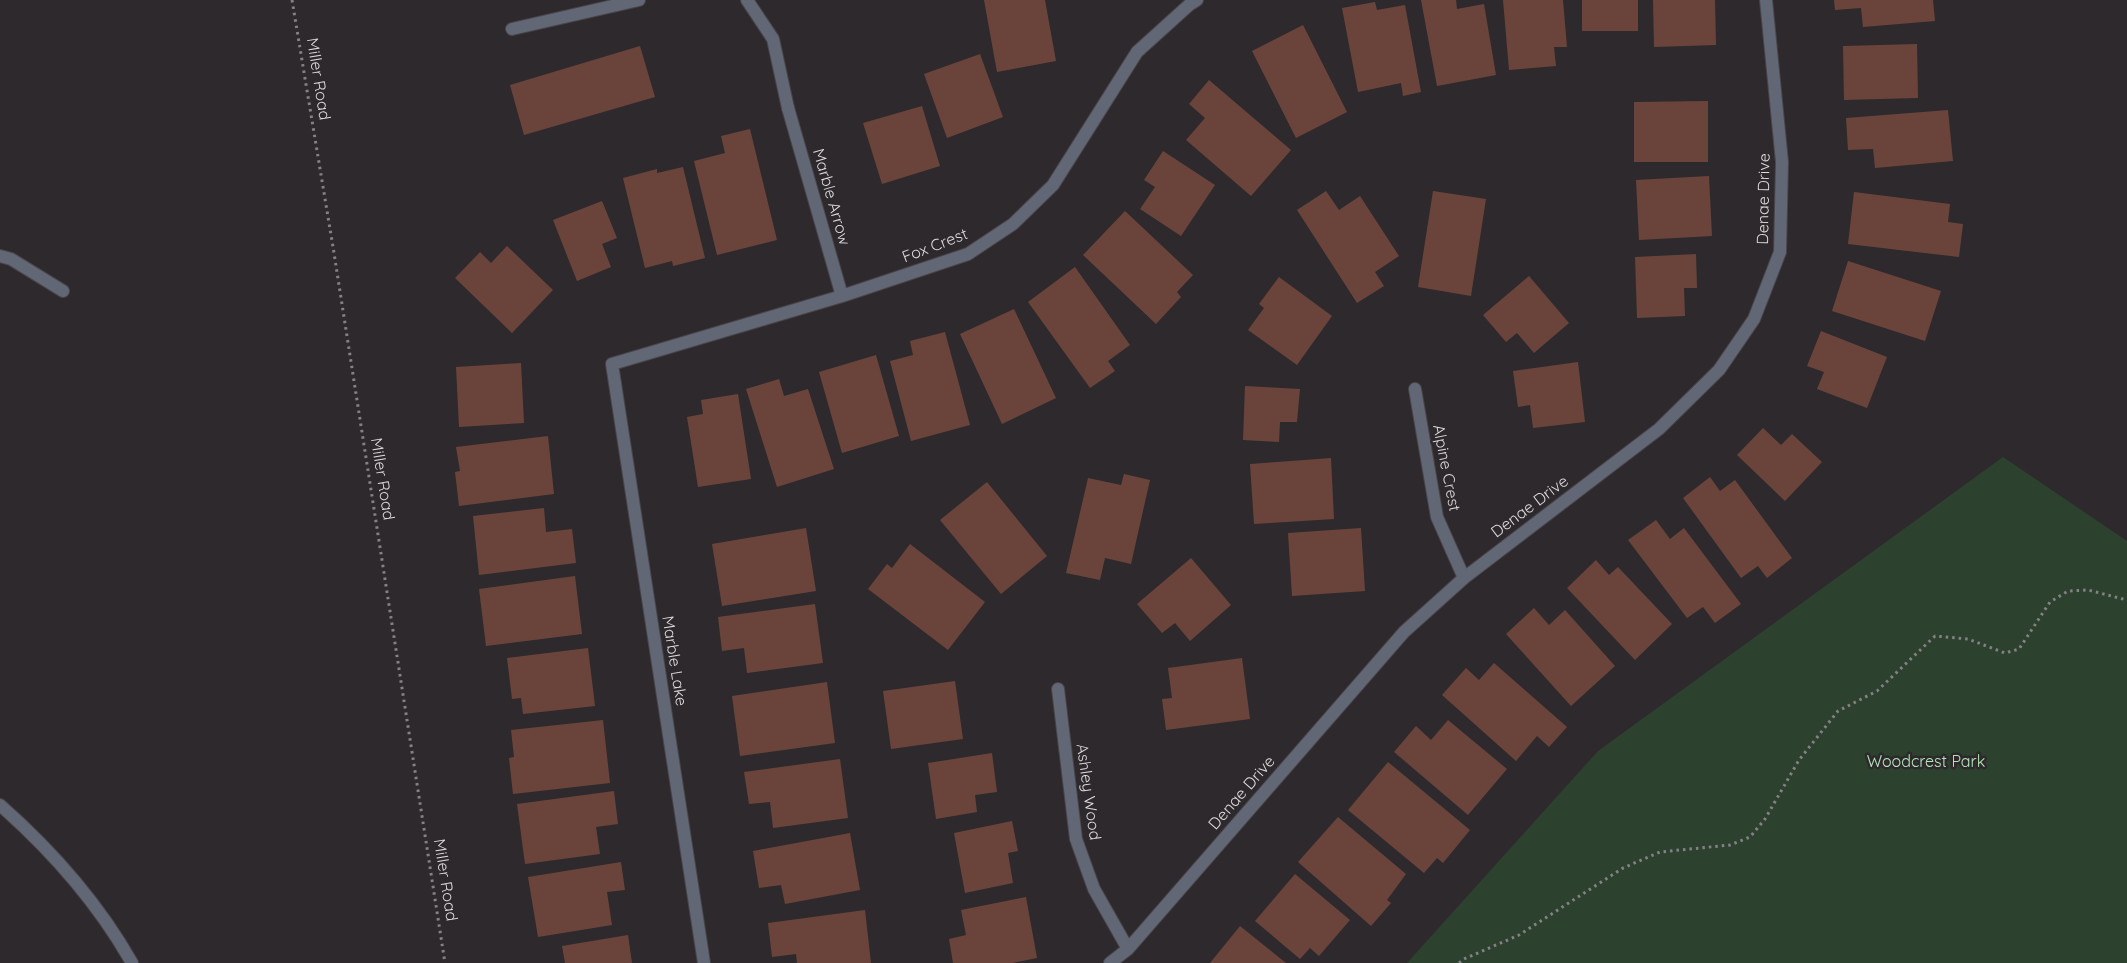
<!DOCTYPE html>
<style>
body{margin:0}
canvas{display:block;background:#2d292d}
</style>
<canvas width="2127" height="963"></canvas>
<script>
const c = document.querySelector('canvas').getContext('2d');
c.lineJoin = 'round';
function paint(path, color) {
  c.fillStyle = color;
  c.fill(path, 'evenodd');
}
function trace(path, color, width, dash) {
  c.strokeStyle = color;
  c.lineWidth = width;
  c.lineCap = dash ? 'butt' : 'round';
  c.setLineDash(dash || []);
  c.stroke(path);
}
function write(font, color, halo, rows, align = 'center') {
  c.font = font + ' Quicksand,sans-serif';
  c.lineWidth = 5;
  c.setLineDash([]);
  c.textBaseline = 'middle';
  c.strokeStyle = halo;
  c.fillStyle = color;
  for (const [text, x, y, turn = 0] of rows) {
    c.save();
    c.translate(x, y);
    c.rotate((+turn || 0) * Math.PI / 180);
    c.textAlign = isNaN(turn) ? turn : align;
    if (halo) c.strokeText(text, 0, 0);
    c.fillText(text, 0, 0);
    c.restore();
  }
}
const green = new Path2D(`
 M 2003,457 L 2127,541 L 2127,963 L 1407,963 L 1598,751 Z`);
const building = new Path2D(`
 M 984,0 L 1045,0 L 1056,61 L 997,72 Z
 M 1421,0 L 1456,0 L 1457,9 L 1484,4 L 1496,75 L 1437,86 Z
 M 1503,0 L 1563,0 L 1567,47 L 1554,47 L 1556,66 L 1509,70 Z
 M 1582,0 L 1638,0 L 1638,31 L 1582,31 Z
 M 1653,0 L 1715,0 L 1716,45 L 1654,47 Z
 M 1834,0 L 1933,0 L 1935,21 L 1863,27 L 1861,8 L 1835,10 Z
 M 1375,2 L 1377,10 L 1405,5 L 1421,92 L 1403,96 L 1401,83 L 1358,92 L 1342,8 Z
 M 1303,25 L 1347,112 L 1296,138 L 1252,51 Z
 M 1917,44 L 1918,98 L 1844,100 L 1843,46 Z
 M 640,46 L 655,97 L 524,135 L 510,85 Z
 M 980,54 L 1003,117 L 947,138 L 924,74 Z
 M 1209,80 L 1291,150 L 1251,196 L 1186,140 L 1205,118 L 1189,104 Z
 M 1708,101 L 1708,162 L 1634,162 L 1634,102 Z
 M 922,106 L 940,166 L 882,184 L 863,123 Z
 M 1948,110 L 1953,161 L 1875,168 L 1873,149 L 1848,150 L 1846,118 Z
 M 750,129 L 777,240 L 717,255 L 694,161 L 725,153 L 721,136 Z
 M 1163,151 L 1215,185 L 1181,236 L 1140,209 L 1155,187 L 1144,180 Z
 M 683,167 L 705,258 L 673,266 L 672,261 L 645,268 L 623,178 L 657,169 L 657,173 Z
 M 1709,176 L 1712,236 L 1639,240 L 1636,180 Z
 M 1326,191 L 1339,210 L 1360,196 L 1399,256 L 1375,272 L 1384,286 L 1357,303 L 1297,210 Z
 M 1433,191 L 1486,199 L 1471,296 L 1418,287 Z
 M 1854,192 L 1950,204 L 1948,222 L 1963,224 L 1959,257 L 1848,244 Z
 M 602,201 L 617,238 L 602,244 L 611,267 L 577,281 L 553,220 Z
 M 1125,211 L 1193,275 L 1177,292 L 1181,297 L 1156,324 L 1083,255 Z
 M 507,246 L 553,290 L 512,333 L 455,278 L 480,252 L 491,263 Z
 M 1696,254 L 1697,288 L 1684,288 L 1685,316 L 1637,318 L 1635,257 Z
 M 1848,261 L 1941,291 L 1925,341 L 1832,311 Z
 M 1075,267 L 1130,345 L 1108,361 L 1115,371 L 1090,388 L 1028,302 Z
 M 1529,276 L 1569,323 L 1534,353 L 1517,333 L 1506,342 L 1483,315 Z
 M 1279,277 L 1332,316 L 1297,365 L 1248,330 L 1264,308 L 1259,304 Z
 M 1014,309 L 1056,398 L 1002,424 L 960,334 Z
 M 1821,331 L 1887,357 L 1867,408 L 1817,389 L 1824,372 L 1807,366 Z
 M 945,332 L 970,425 L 911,441 L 890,361 L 913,355 L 910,341 Z
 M 876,355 L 899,436 L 842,453 L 819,372 Z
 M 1578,362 L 1585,422 L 1533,428 L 1530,405 L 1518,407 L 1513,371 Z
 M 521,363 L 524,423 L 459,427 L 456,367 Z
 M 779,379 L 784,396 L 808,389 L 834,469 L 777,487 L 746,389 Z
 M 1245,386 L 1300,389 L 1297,422 L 1280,422 L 1279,442 L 1243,440 Z
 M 738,394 L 751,479 L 698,487 L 687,417 L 703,414 L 701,400 Z
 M 1763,428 L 1781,445 L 1792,434 L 1822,462 L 1785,501 L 1737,455 Z
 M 548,436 L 554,494 L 459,506 L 455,472 L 460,471 L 456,447 Z
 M 1331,458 L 1334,519 L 1254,524 L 1250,464 Z
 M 1124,474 L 1150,480 L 1131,564 L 1105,558 L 1100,580 L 1066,573 L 1088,478 L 1121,485 Z
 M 1710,477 L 1720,491 L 1735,480 L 1792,558 L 1767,578 L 1758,566 L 1741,578 L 1683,498 Z
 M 987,482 L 1047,556 L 1001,594 L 940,520 Z
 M 544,508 L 546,532 L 572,529 L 576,563 L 479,575 L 473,516 Z
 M 1656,520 L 1670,539 L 1684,528 L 1741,604 L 1715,623 L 1703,607 L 1687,618 L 1628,540 Z
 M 806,528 L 816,591 L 722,606 L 712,544 Z
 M 1361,528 L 1365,591 L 1292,596 L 1288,533 Z
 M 910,544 L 985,602 L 948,650 L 868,589 L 887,564 L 892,568 Z
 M 1191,558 L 1231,605 L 1190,641 L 1175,623 L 1162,633 L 1137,604 Z
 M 1596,560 L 1609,575 L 1618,567 L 1672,624 L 1635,660 L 1567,588 Z
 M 575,576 L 582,634 L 486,646 L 479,589 Z
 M 815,604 L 823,663 L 747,673 L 744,648 L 722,651 L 718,617 Z
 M 1534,608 L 1549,625 L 1565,610 L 1615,666 L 1571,706 L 1506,634 Z
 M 588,648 L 595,706 L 523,714 L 521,698 L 512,699 L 507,658 Z
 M 1242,658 L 1250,719 L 1166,730 L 1162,699 L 1172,698 L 1168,668 Z
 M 1494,663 L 1567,727 L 1549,747 L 1537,736 L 1516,761 L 1442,695 L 1466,668 L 1479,680 Z
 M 955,681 L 963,739 L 891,749 L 883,691 Z
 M 827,682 L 835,743 L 740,756 L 732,696 Z
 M 603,720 L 610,783 L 513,794 L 509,758 L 514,757 L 511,730 Z
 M 1448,720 L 1507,769 L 1468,815 L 1394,752 L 1416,726 L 1431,740 Z
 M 992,753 L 997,792 L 975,795 L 977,812 L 936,819 L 928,763 Z
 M 840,759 L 848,818 L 773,828 L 770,802 L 749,804 L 744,772 Z
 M 1388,762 L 1470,830 L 1443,863 L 1437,858 L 1424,873 L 1348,810 Z
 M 614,791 L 618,824 L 596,827 L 600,854 L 525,864 L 517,804 Z
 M 1338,817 L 1406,874 L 1387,900 L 1391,903 L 1371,926 L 1298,862 Z
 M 1012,821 L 1018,851 L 1008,853 L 1013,883 L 965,893 L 954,833 Z
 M 850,833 L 860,890 L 785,904 L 781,885 L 759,888 L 753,851 Z
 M 621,862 L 625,890 L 607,892 L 612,925 L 538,937 L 528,877 Z
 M 1295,874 L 1350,920 L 1319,956 L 1310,948 L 1300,959 L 1255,921 Z
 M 1026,897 L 1037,958 L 1012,963 L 953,963 L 949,939 L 966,935 L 961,910 Z
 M 865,910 L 871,963 L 797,963 L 796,954 L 772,957 L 768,923 Z
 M 1240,926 L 1286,963 L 1210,963 Z
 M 628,935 L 632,963 L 565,963 L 562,946 Z`);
const path = new Path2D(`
 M 292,0 L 334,253 L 445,963
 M 1459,963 L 1464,959 L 1519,935 L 1623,868 L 1660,852 L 1730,845 L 1750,837 L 1765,819 L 1799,760 L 1838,711 L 1877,691 L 1935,636 L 1968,639 L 2005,653 L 2019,649 L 2050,602 L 2068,591 L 2088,590 L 2127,600`);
const service = new Path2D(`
 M 747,0 L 773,39 L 788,108
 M 512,29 L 639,0`);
const minor = new Path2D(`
 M 788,108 L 842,296
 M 0,256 L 11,259 L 63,291
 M 1415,389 L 1437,517 L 1464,578
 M 1058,689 L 1076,839 L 1094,889 L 1128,949
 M 0,805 C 51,850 98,903 132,963
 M 704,963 L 612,364 L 842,296 L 968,254 L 1013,224 L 1053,185 L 1137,52 L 1189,5 L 1197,0
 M 1110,963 L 1128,949 L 1404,632 L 1464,578 L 1659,429 L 1719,370 L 1754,319 L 1780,252 L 1782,162 L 1766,0`);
const streetNames = [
 ["Miller Road",318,79,81],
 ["Marble Arrow",831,197,74],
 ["Denae Drive",1764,199,-89],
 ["Fox Crest",935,246,-21],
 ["Alpine Crest",1446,468,79],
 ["Miller Road",382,479,81],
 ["Denae Drive",1530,507,-37],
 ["Marble Lake",674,661,81],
 ["Ashley Wood",1088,792,82],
 ["Denae Drive",1242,793,-49],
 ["Miller Road",445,880,81]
];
const parkNames = [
 ["Woodcrest Park",1926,762]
];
paint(green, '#2c412e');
paint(building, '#6a443b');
trace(service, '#494549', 14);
trace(minor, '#494549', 14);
trace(path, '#858285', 3, [2.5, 4]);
trace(service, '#626776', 12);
trace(minor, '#626776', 12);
write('16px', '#dddbde', '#2d292d', streetNames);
write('16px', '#b3e8b8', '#2d292d', parkNames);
</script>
